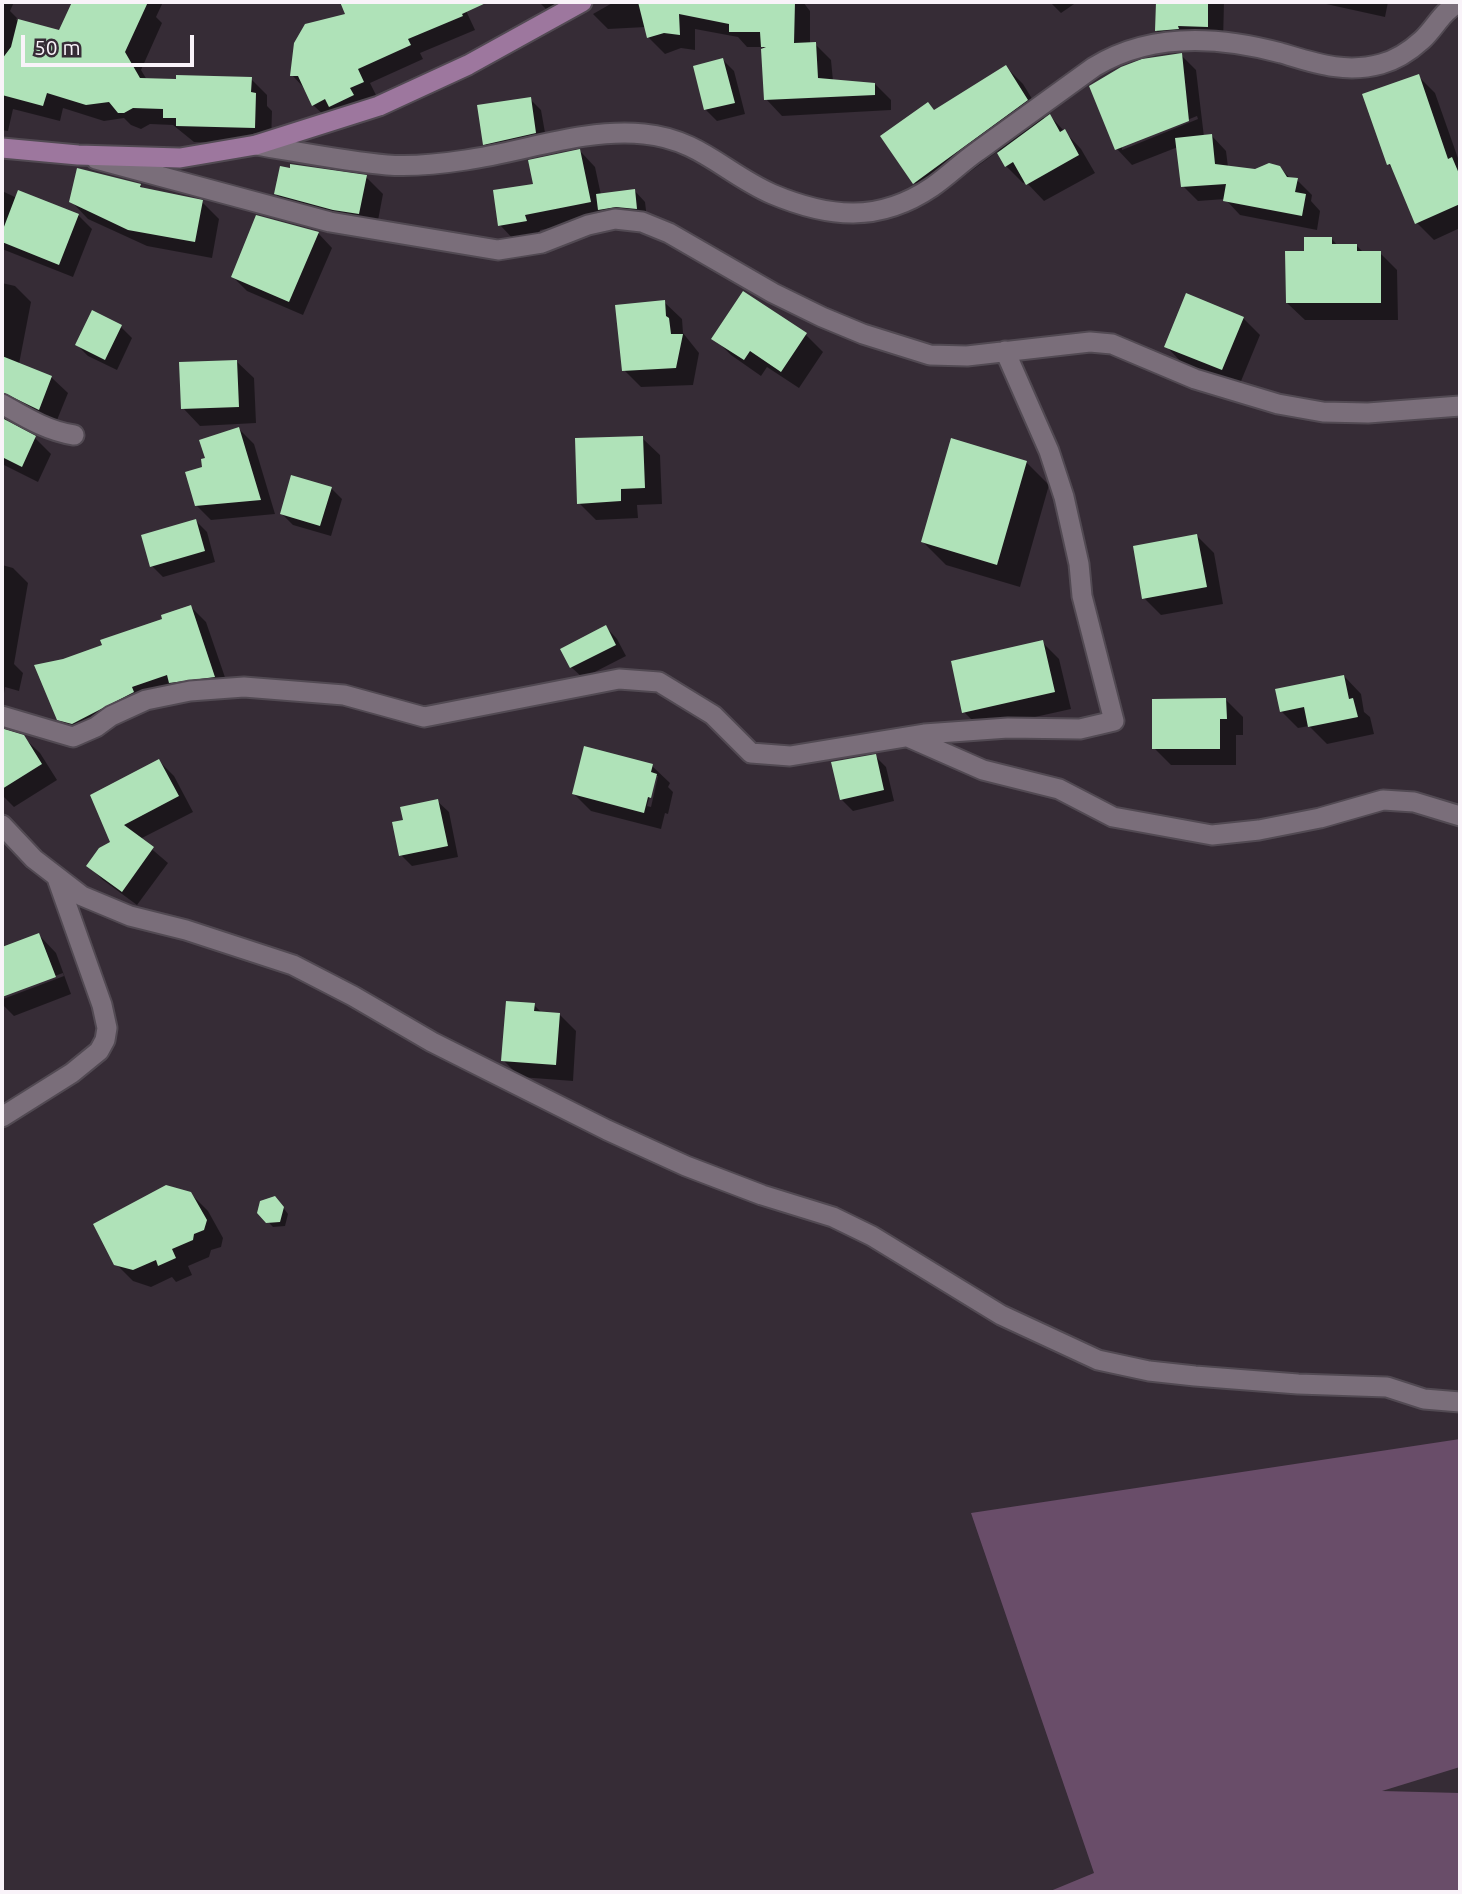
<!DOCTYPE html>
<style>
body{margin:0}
#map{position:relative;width:1462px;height:1894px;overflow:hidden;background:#362c36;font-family:Ubuntu,sans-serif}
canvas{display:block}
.frame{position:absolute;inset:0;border:4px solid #f9f3f9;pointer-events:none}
.scale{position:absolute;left:21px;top:35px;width:173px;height:32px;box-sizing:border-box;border:4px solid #f9f3f9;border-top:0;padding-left:9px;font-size:21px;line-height:24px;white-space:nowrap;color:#f9f3f9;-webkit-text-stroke:5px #362c36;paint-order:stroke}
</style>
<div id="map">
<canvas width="1462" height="1894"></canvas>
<div class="frame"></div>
<div class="scale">50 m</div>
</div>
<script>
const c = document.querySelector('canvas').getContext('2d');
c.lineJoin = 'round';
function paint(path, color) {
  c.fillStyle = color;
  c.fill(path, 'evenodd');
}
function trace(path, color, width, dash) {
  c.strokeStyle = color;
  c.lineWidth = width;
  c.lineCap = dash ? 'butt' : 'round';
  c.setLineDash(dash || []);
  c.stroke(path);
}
const green = new Path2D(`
 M 1460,1439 L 1460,1767 L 1382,1791 L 1460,1793 L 1460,1892 L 1048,1892 L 1094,1873 L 971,1513 Z`);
const shadow = new Path2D(`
 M 2,2 L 14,2 L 10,11 L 17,18 L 16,20 L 60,32 L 73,2 L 163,2 L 156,17 L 162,23 L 141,70 L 147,80 L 251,79 L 267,95 L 267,106 L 272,111 L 271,144 L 194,142 L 173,125 L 150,124 L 141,129 L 131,125 L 124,118 L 104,121 L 63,108 L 60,121 L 13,109 L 8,131 L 2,130 Z
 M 342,2 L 462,2 L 475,30 L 420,53 L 423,59 L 370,83 L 376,95 L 327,118 L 313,105 L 305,89 L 292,75 L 348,15 Z
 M 539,2 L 593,2 L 555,18 Z
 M 614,2 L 803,2 L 810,11 L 810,44 L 815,44 L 831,60 L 833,81 L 875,84 L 891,100 L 891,110 L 782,116 L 766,99 L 763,47 L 747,47 L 738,37 L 695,29 L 695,50 L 681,48 L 665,54 L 649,38 L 646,27 L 608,29 L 593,14 Z
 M 1050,2 L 1077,2 L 1061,13 Z
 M 1158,2 L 1224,2 L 1223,42 L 1173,47 L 1157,31 Z
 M 1317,2 L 1388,2 L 1385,17 Z
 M 1181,55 L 1196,70 L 1204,137 L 1212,136 L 1226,151 L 1228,167 L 1256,171 L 1279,167 L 1291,179 L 1297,180 L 1312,195 L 1311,201 L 1320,211 L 1317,230 L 1240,215 L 1225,199 L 1198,201 L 1183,186 L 1178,147 L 1132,165 L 1117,149 L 1091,86 ZM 1197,116 L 1198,119 L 1122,150 L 1122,146 Z
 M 723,60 L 734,71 L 745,114 L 717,121 L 706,110 Z
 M 1006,67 L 1023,84 L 1045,120 L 1050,116 L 1081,149 L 1095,173 L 1044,201 L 1026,182 L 1023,183 L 1006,166 L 998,151 L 932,200 L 915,183 L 935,111 Z
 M 1418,76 L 1435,93 L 1460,164 L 1460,228 L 1434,240 L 1417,223 L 1395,171 L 1388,164 Z
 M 530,99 L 541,110 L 547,144 L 496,155 L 485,144 Z
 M 580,151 L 595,167 L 601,195 L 634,190 L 645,202 L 647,219 L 607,217 L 540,230 L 541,237 L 515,241 L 500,225 L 535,185 Z
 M 366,177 L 383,194 L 376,231 L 293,211 L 276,194 Z
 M 140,185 L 145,190 L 202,202 L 219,219 L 212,258 L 147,246 L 88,219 L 71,201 Z
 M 2,191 L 17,198 L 78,215 L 92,229 L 73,277 L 2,249 Z
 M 318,233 L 332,248 L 303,315 L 247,291 L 233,277 Z
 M 1332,239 L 1338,246 L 1356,245 L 1364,253 L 1380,253 L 1397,270 L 1398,320 L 1305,320 L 1287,303 L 1306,253 Z
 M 2,283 L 15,286 L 31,302 L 19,364 L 51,377 L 68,393 L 55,425 L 7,415 L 7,422 L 35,438 L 51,454 L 38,482 L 2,464 Z
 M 664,302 L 682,319 L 683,333 L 699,353 L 693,385 L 641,387 L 624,370 Z
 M 1243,318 L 1260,335 L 1239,386 L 1183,364 L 1166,346 Z
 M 121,327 L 132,338 L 117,370 L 88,356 L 77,345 Z
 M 806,335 L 823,352 L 799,388 L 767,367 L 761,376 L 731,355 L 714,338 Z
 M 236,361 L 254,378 L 256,423 L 200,426 L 183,408 Z
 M 239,429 L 254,444 L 275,514 L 211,520 L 196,505 L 205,468 Z
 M 642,438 L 660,455 L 662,504 L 637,505 L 638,518 L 596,520 L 579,503 Z
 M 1026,462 L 1049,485 L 1020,587 L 946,565 L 923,542 Z
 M 331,488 L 342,499 L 331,536 L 293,525 L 282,514 Z
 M 196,521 L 207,532 L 215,562 L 163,577 L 152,566 Z
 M 1197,536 L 1214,553 L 1223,604 L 1161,615 L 1144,598 Z
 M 2,565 L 13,568 L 28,583 L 14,664 L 23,673 L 19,691 L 5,687 L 2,706 Z
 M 191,607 L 206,622 L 230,692 L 148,708 L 89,739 L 75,735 L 59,719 L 64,661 Z
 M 606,627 L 617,639 L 626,656 L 583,678 L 571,667 Z
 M 1042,642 L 1059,659 L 1071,709 L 981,729 L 964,712 Z
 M 1344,676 L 1361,694 L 1364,712 L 1370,717 L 1374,734 L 1327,744 L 1309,726 L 1298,728 L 1281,711 Z
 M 1226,700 L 1243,717 L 1243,735 L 1236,735 L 1236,765 L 1171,765 L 1154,748 Z
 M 4,731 L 23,737 L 40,753 L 57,780 L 14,807 L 2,795 L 2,733 Z
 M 875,756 L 886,767 L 894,801 L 853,811 L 842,800 Z
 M 159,761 L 174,776 L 193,812 L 140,839 L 168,863 L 137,905 L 103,880 L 88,865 L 112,843 Z
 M 652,766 L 670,783 L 668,787 L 673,792 L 668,814 L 665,813 L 661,829 L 591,811 L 574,794 ZM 655,776 L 658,776 L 651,807 L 647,806 Z
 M 437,801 L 449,812 L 458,857 L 412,866 L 401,855 L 405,822 Z
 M 39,935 L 56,953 L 71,994 L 14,1016 L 2,1004 L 2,949 ZM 63,973 L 64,976 L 3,999 L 3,995 Z
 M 534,1005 L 542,1013 L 559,1014 L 576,1031 L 573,1081 L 520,1077 L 503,1060 Z
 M 190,1193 L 208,1211 L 223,1238 L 221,1247 L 211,1250 L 209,1257 L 188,1266 L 192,1275 L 176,1282 L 172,1277 L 151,1287 L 133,1281 L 116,1264 Z
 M 280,1203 L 288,1214 L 285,1226 L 273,1227 L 259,1212 Z`);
const building = new Path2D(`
 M 72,2 L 148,2 L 125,52 L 140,78 L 176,79 L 176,75 L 252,77 L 251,92 L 256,93 L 255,128 L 176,126 L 176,118 L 163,118 L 163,109 L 133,108 L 124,113 L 118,113 L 109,102 L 86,105 L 47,93 L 43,106 L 2,95 L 2,59 L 11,47 L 18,19 L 59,30 Z
 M 340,2 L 488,2 L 462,14 L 463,16 L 408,39 L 411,45 L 358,69 L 364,82 L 350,88 L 354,95 L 329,107 L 325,99 L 312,106 L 298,76 L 290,76 L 294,43 L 305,24 L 345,14 Z
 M 638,2 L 795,2 L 794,43 L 816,42 L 818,78 L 875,83 L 875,95 L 764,100 L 761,49 L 766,47 L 761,47 L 760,32 L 729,32 L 729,24 L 679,14 L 680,35 L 664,33 L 647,38 Z
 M 1156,2 L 1208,2 L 1208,27 L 1178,26 L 1179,29 L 1155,31 Z
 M 1182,53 L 1189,121 L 1115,150 L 1089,86 L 1121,67 L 1142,59 Z
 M 723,58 L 735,103 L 704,110 L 693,66 Z
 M 1006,65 L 1028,100 L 913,184 L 880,136 L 928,102 L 934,110 Z
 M 1419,74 L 1448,159 L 1452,157 L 1460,176 L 1460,204 L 1415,224 L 1390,164 L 1387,165 L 1362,94 Z
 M 531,97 L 536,133 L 483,145 L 477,105 Z
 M 1050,114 L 1060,132 L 1065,129 L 1079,155 L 1026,185 L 1013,162 L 1005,167 L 997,153 Z
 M 1212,134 L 1215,164 L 1255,169 L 1269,163 L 1280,166 L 1287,177 L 1298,178 L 1295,192 L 1306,194 L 1302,216 L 1223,201 L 1226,184 L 1181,187 L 1175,138 Z
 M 580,149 L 591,202 L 525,215 L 527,221 L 498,226 L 493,190 L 533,184 L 528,160 Z
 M 290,164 L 367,175 L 359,214 L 333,210 L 274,194 L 280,166 L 290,168 Z
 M 77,168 L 141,184 L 140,187 L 203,200 L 195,242 L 128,230 L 69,202 Z
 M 635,189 L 637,209 L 616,207 L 598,210 L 596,194 Z
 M 18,190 L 79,214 L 59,265 L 2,242 L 2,232 Z
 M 256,215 L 319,232 L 289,302 L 231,277 Z
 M 1304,237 L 1332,237 L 1332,244 L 1357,244 L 1357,251 L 1381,251 L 1381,303 L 1286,303 L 1285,251 L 1304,251 Z
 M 743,291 L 807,333 L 781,372 L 750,351 L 744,360 L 711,339 Z
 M 1186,293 L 1244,317 L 1222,370 L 1164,347 Z
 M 665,300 L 666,316 L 669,318 L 671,334 L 683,334 L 676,368 L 622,371 L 615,305 Z
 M 92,310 L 122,325 L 105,360 L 75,345 Z
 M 2,356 L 52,376 L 39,410 L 2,392 Z
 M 237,360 L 239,407 L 181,409 L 179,362 Z
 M 2,418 L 36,436 L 22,467 L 2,457 Z
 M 239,427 L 261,500 L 195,506 L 185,472 L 202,467 L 201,459 L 205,458 L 199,440 Z
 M 643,436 L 645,488 L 621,489 L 621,501 L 577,504 L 575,438 Z
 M 951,438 L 1027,461 L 997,565 L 921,542 Z
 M 291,475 L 332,487 L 320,526 L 280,514 Z
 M 196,519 L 205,551 L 150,567 L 141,535 Z
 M 1197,534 L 1207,587 L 1142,599 L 1133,546 Z
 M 191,605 L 215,677 L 169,683 L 167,675 L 132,687 L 134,692 L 72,724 L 57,720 L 34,665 L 63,659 L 102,645 L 100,640 L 162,619 L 161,615 Z
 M 606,625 L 616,645 L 570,668 L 560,649 Z
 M 1043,640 L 1055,692 L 962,713 L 951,661 Z
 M 1344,675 L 1349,699 L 1353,698 L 1358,717 L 1308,727 L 1304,707 L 1280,712 L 1275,689 Z
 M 1226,698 L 1227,719 L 1220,719 L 1220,749 L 1152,749 L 1152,699 Z
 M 4,729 L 24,735 L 42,764 L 2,789 L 2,731 Z
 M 584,746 L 653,764 L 651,772 L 657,774 L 651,798 L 648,797 L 644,813 L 572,794 Z
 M 876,754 L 884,790 L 840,800 L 831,762 Z
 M 159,759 L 179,796 L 124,825 L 154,847 L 122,892 L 86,866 L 99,848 L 110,842 L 90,795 Z
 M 438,799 L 448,846 L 399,856 L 392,822 L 403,820 L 400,807 Z
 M 39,933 L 56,977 L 2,997 L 2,947 Z
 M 506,1001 L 535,1003 L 534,1011 L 560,1013 L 556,1065 L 501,1061 Z
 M 166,1185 L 191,1192 L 207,1220 L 204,1230 L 194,1234 L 193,1240 L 172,1249 L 176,1258 L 158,1266 L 156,1260 L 133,1270 L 114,1265 L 93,1224 Z
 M 275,1196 L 284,1207 L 280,1222 L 266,1223 L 257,1213 L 260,1201 Z`);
const minor = new Path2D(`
 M 256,145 C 299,152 343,161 387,165 C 413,167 440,164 466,160 C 524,152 584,128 644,134 C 699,139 726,174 772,194 C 829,218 879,223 932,187 C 948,176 962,162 978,151 C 1017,123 1055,95 1094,67 C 1151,32 1218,36 1281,53 C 1315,63 1345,74 1381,64 C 1396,60 1411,50 1422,40 C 1436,27 1441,12 1460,2
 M 96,159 L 330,222 L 498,250 L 542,243 L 588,225 L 615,219 L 642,222 L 669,233 L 773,293 L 822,317 L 863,334 L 930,355 L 967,356 L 1090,342 L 1112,344 L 1195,379 L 1278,404 L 1323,412 L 1368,413 L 1460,406
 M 2,404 C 25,417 47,431 74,435
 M 2,716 L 73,737 L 96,727 L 111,716 L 146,700 L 190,691 L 244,687 L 344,695 L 424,717 L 619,679 L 659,682 L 713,715 L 751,753 L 790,756 L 924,734 L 1008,728 L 1080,729 L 1114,721 L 1082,596 L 1079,564 L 1064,497 L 1049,451 L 1005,351
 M 908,737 L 983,770 L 1059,789 L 1113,817 L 1212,835 L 1259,830 L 1320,818 L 1383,800 L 1414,802 L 1460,816
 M 2,825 L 34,859 L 82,896 L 130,916 L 186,930 L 293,965 L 353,996 L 432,1042 L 607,1130 L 686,1166 L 762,1195 L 833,1217 L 872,1236 L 1001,1315 L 1098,1360 L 1149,1371 L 1195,1376 L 1298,1384 L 1387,1387 L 1424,1399 L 1460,1402
 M 2,1117 L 72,1073 L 99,1051 L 105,1040 L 107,1028 L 102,1005 L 57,878`);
const secondary = new Path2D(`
 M 2,148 L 78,155 L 180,158 L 256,145 L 379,106 L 468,65 L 582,2`);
paint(green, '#694d69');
paint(shadow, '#0007');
paint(building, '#afe2b8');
trace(minor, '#524a53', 23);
trace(secondary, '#524a53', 23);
trace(minor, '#7a6e7a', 19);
trace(secondary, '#9d779e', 19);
</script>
